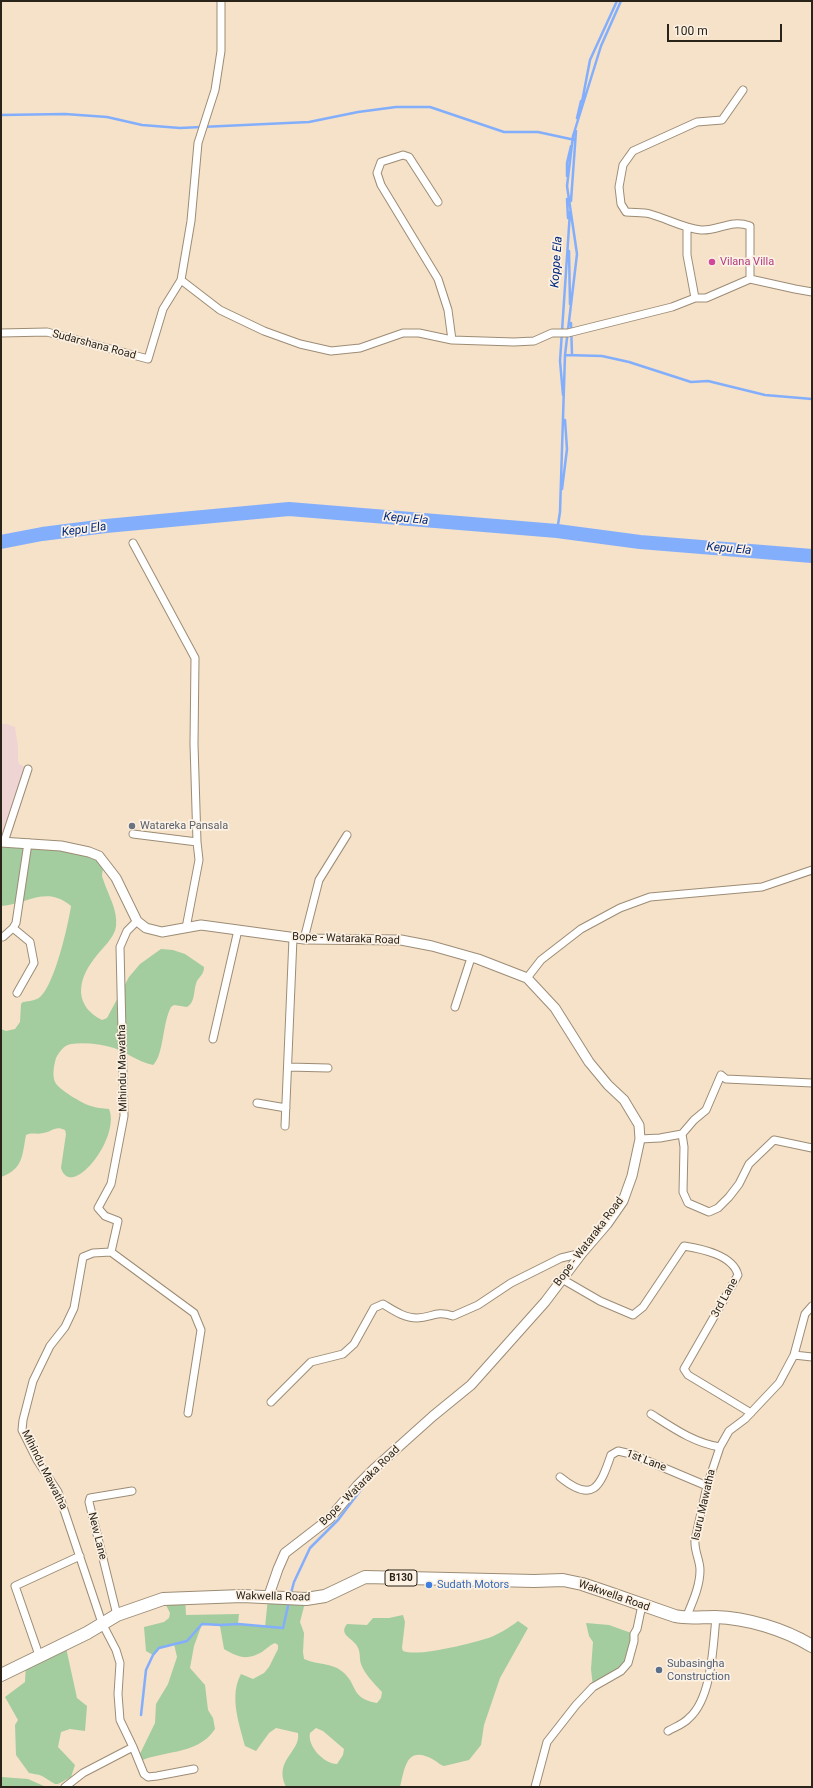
<!DOCTYPE html>
<style>
body{margin:0}
#map{position:relative;width:813px;height:1788px;overflow:hidden;background:#f5e2c9;font-family:Roboto,sans-serif}
canvas{display:block}
.frame{position:absolute;inset:0;border:2px solid #292319;pointer-events:none}
.scale{position:absolute;left:667px;top:24px;width:115px;height:18px;box-sizing:border-box;border:2px solid #292319;border-top:0;padding-left:5px;font-size:12px;line-height:14px;white-space:nowrap;color:#292319;-webkit-text-stroke:3px #fcf1e2;paint-order:stroke}
</style>
<div id="map">
<canvas width="813" height="1788"></canvas>
<div class="frame"></div>
<div class="scale">100 m</div>
</div>
<script>
const c = document.querySelector('canvas').getContext('2d');
c.lineJoin = 'round';
function paint(path, color) {
  c.fillStyle = color;
  c.fill(path, 'evenodd');
}
function trace(path, color, width, dash) {
  c.strokeStyle = color;
  c.lineWidth = width;
  c.lineCap = dash ? 'butt' : 'round';
  c.setLineDash(dash || []);
  c.stroke(path);
}
function write(font, color, halo, rows, align = 'center') {
  c.font = font + ' Roboto,sans-serif';
  c.lineWidth = 3.5;
  c.setLineDash([]);
  c.textBaseline = 'middle';
  c.strokeStyle = halo;
  c.fillStyle = color;
  for (const [text, x, y, turn = 0] of rows) {
    c.save();
    c.translate(x, y);
    c.rotate((+turn || 0) * Math.PI / 180);
    c.textAlign = isNaN(turn) ? turn : align;
    if (halo) c.strokeText(text, 0, 0);
    c.fillText(text, 0, 0);
    c.restore();
  }
}
const education = new Path2D(`
 M 1,724 L 7,724 L 15,727 L 18,747 L 18,761 L 19,764 L 28,769 L 1,842 Z`);
const green = new Path2D(`
 M 1,842 L 99,856 C 100,859 103,864 103,867 C 103,872 101,875 103,879 C 108,895 118,910 116,926 C 115,938 101,949 94,959 C 77,981 74,1006 102,1020 L 107,1018 L 129,977 L 140,964 L 161,949 L 173,950 L 185,954 L 204,967 C 204,974 200,976 197,981 C 193,990 196,1002 187,1007 L 174,1005 L 171,1007 C 162,1024 164,1055 153,1065 C 138,1062 128,1053 114,1048 C 101,1044 84,1042 71,1044 C 64,1045 59,1052 56,1058 C 54,1065 52,1075 55,1082 C 58,1089 83,1104 91,1106 C 96,1108 103,1108 109,1109 C 121,1138 71,1201 61,1168 L 66,1134 L 65,1130 C 55,1125 52,1132 43,1133 C 37,1135 32,1132 26,1135 C 22,1156 23,1169 1,1177 L 1,1029 L 6,1031 L 15,1029 L 20,1022 L 21,1004 L 23,1002 C 29,1001 36,1001 41,996 C 55,982 68,926 71,906 C 47,885 27,904 1,906 Z
 M 185,1597 L 186,1615 L 239,1614 L 238,1624 L 265,1627 L 268,1598 L 306,1599 L 300,1622 L 304,1633 L 303,1652 L 304,1659 C 314,1664 327,1663 337,1668 C 360,1681 347,1698 377,1703 L 381,1698 L 382,1692 C 374,1683 365,1675 361,1664 C 359,1658 361,1652 357,1646 C 353,1638 338,1635 347,1624 L 367,1625 L 373,1618 L 389,1618 L 403,1615 L 405,1622 L 402,1648 L 403,1651 C 418,1657 469,1644 485,1639 C 496,1636 509,1628 518,1621 L 528,1628 L 500,1678 L 484,1725 L 481,1745 L 469,1760 L 444,1766 C 440,1765 438,1762 434,1760 C 406,1744 405,1768 400,1787 L 286,1787 C 273,1760 301,1752 298,1733 L 276,1728 L 269,1733 L 256,1751 L 245,1746 C 239,1723 229,1696 241,1674 L 253,1679 L 264,1673 L 269,1667 L 278,1649 L 278,1645 L 275,1643 C 270,1645 266,1649 262,1652 C 246,1661 238,1657 224,1649 L 220,1626 L 202,1624 L 194,1646 L 190,1668 L 205,1685 L 208,1710 L 213,1718 L 215,1729 C 197,1757 159,1749 135,1764 L 155,1723 L 156,1704 L 168,1684 L 177,1657 L 174,1644 L 159,1648 L 153,1655 L 146,1651 L 144,1627 L 164,1622 L 169,1618 L 170,1613 L 163,1599 ZM 316,1728 L 323,1731 L 344,1749 L 343,1755 L 337,1764 C 324,1764 307,1746 310,1733 Z
 M 586,1623 L 609,1625 L 634,1634 L 628,1663 L 593,1687 L 591,1669 L 593,1642 L 589,1636 Z
 M 65,1643 L 77,1698 L 87,1706 L 85,1731 L 70,1729 L 61,1732 L 58,1747 L 75,1765 L 71,1777 C 53,1787 59,1786 42,1776 C 38,1774 33,1774 29,1773 L 16,1755 L 15,1725 L 18,1720 L 5,1697 L 25,1682 L 26,1663 Z
 M 1,1777 L 28,1779 L 46,1787 L 1,1787 Z`);
const stream = new Path2D(`
 M 582,102 L 590,60 L 617,1
 M 1,115 L 65,114 L 107,117 L 142,125 L 180,128 L 309,122 L 358,112 L 396,107 L 430,107 L 504,132 L 538,132 L 575,140
 M 577,118 L 581,101
 M 567,176 L 567,163 L 571,146
 M 567,199 L 568,218
 M 571,201 L 576,131
 M 569,251 L 570,304
 M 571,323 L 572,355
 M 565,355 L 602,356 L 629,362 L 691,382 L 708,381 L 765,395 L 812,399
 M 563,395 L 560,361 L 570,212
 M 562,489 L 567,449 L 565,420
 M 557,531 L 560,512 L 565,355 L 577,254 L 567,186 L 573,136 L 601,46 L 621,1
 M 291,1593 L 294,1582 L 310,1548 L 338,1520 L 363,1487
 M 141,1715 L 146,1670 L 153,1655 L 159,1648 L 187,1641 L 202,1624 L 221,1625 L 238,1624 L 283,1628 L 288,1606`);
const river = new Path2D(`
 M 1,542 L 42,534 L 106,526 L 289,509 L 557,531 L 640,542 L 812,556`);
const minor = new Path2D(`
 M 743,90 L 722,120 L 697,122 L 633,151 L 623,165 L 619,187 L 621,204 L 626,212 C 634,213 643,212 650,214 C 668,219 683,228 701,230 C 719,231 730,219 750,226 L 750,279
 M 438,202 L 409,157 L 403,155 L 381,162 L 377,173 L 381,185 L 438,279 L 448,310 L 452,340
 M 687,227 L 687,255 L 695,298
 M 181,280 L 220,310 L 264,331 L 300,344 L 331,351 L 360,348 L 403,333 L 419,333 L 452,340 L 514,342 L 534,341 L 552,333 L 568,333 L 672,307 L 695,298 L 706,298 L 750,279 L 795,289 L 812,292
 M 1,333 L 47,332 L 148,359 L 163,309 L 181,280 L 191,221 L 198,143 L 215,90 L 221,51 L 221,1
 M 133,543 L 195,658 L 194,744 L 197,842 L 199,860 L 186,928
 M 133,834 L 197,842
 M 4,842 L 28,769
 M 13,928 L 30,942 L 34,963 L 17,993
 M 3,937 L 13,928 L 16,923 L 28,843
 M 304,939 L 319,880 L 347,835
 M 527,978 L 541,960 L 581,929 L 620,908 L 650,897 L 762,887 L 812,870
 M 455,1007 L 471,958
 M 213,1039 L 238,930
 M 288,1067 L 328,1068
 M 257,1103 L 286,1108
 M 285,1126 L 293,938
 M 682,1134 L 694,1120 L 706,1110 L 721,1075 L 726,1079 L 812,1083
 M 640,1139 L 660,1138 L 682,1134 L 684,1147 L 683,1192 L 688,1203 L 709,1212 L 718,1208 L 729,1197 L 739,1184 L 749,1164 L 774,1140 L 812,1148
 M 111,1252 L 118,1221 L 105,1216 L 98,1208 L 111,1184 L 124,1116 L 120,947 L 127,931 L 137,921
 M 562,1279 L 600,1301 L 633,1315 L 643,1307 L 684,1246 C 702,1249 733,1255 738,1275 L 684,1369 L 688,1375 L 751,1413
 M 794,1355 L 812,1357
 M 271,1402 L 311,1362 L 343,1354 L 354,1344 L 374,1308 L 383,1304 C 393,1310 404,1318 417,1318 C 432,1318 435,1310 453,1316 L 478,1305 L 511,1283 L 561,1258 L 582,1253
 M 188,1413 L 201,1330 L 194,1313 L 111,1252 L 93,1253 L 83,1257 L 74,1308 L 65,1327 L 50,1346 L 33,1381 L 23,1420 L 22,1430 L 37,1460 L 58,1492 L 102,1623 L 116,1650 L 120,1663 L 118,1694 L 120,1720 L 133,1747 L 144,1774 L 148,1777 L 157,1776 L 194,1769
 M 651,1414 C 673,1428 694,1443 720,1447
 M 560,1477 C 593,1504 600,1487 611,1455 L 618,1451 L 631,1454 L 707,1486
 M 117,1615 L 89,1502 L 90,1498 L 132,1491
 M 686,1618 C 692,1603 700,1587 700,1570 C 700,1560 694,1551 695,1540 L 707,1486 L 720,1447 L 729,1431 L 745,1419 L 779,1383 L 794,1355 L 805,1314 L 812,1306
 M 39,1655 L 15,1586 L 80,1556
 M 668,1731 C 675,1727 684,1724 689,1718 C 712,1698 713,1646 716,1617
 M 65,1787 L 83,1773 L 133,1747
 M 535,1787 L 547,1742 L 576,1705 L 593,1687 L 621,1671 L 628,1663 L 634,1641 L 634,1634 L 637,1629 L 642,1605`);
const tertiary = new Path2D(`
 M 1,842 L 61,846 L 89,852 L 99,856 L 116,878 L 137,921 L 146,928 L 162,932 L 201,925 L 304,939 L 401,940 L 432,946 L 478,959 L 527,978 L 555,1008 L 589,1062 L 608,1085 L 624,1100 L 639,1125 L 640,1139 L 632,1176 L 623,1201 L 607,1224 L 582,1253 L 545,1302 L 471,1385 L 433,1416 L 375,1468 L 357,1486 L 329,1519 L 285,1553 L 278,1569 L 268,1598`);
const primary = new Path2D(`
 M 1,1675 L 87,1633 L 117,1615 L 163,1599 L 242,1596 L 306,1599 L 325,1596 L 365,1577 L 534,1581 L 563,1580 L 582,1584 L 603,1591 L 675,1616 C 688,1619 701,1617 715,1617 C 747,1618 784,1629 812,1646`);
const markers = [
 [712,262,4,"#d1479c"],
 [132,826,4,"#6b7280"],
 [429,1585,4,"#3f7fe0"],
 [659,1670,4,"#5c6f8a"]
];
const shields = [
 [401,1578,32]
];
const shieldNames = [
 ["B130",401,1578]
];
const hotelNames = [
 ["Vilana Villa",720,262]
];
const streetNames = [
 ["Sudarshana Road",94,345,15],
 ["Bope - Wataraka Road",346,939,2],
 ["Mihindu Mawatha",123,1068,-91],
 ["Bope - Wataraka Road",589,1242,-53],
 ["3rd Lane",725,1298,-61],
 ["1st Lane",646,1461,21],
 ["Mihindu Mawatha",44,1470,63],
 ["Bope - Wataraka Road",360,1486,-45],
 ["Isuru Mawatha",704,1505,-77],
 ["New Lane",97,1536,76],
 ["Wakwella Road",614,1596,19],
 ["Wakwella Road",273,1597,1]
];
const worshipNames = [
 ["Watareka Pansala",140,826]
];
const shopNames = [
 ["Sudath Motors",437,1585]
];
const serviceNames = [
 ["Subasingha",667,1664],
 ["Construction",667,1677]
];
const waterNames = [
 ["Koppe Ela",557,262,-86],
 ["Kepu Ela",406,519,5],
 ["Kepu Ela",84,530,-8],
 ["Kepu Ela",729,549,5]
];
paint(education, '#efd4d4');
paint(green, '#a3cc9f');
trace(stream, '#83aefc', 2.5);
trace(river, '#83aefc', 14);
trace(minor, '#9d8c75', 9);
trace(tertiary, '#9d8c75', 11);
trace(primary, '#9d8c75', 14);
trace(minor, '#fff', 7);
trace(tertiary, '#fff', 9);
trace(primary, '#fff', 12);
for (const [x, y, r, color] of markers) {
  const dot = new Path2D();
  dot.arc(x, y, r, 0, 2 * Math.PI);
  c.fillStyle = color;
  c.fill(dot);
  trace(dot, '#fcf1e2', 1.5);
}
for (const [x, y, w] of shields) {
  const box = new Path2D();
  box.roundRect(x - w / 2, y - 8, w, 16, 3);
  c.fillStyle = '#fcf1e2';
  c.fill(box);
  trace(box, '#292319', 1);
}
write('bold 10px', '#292319', null, shieldNames);
write('11px', '#b23c85', '#fcf1e2', hotelNames, 'left');
write('11px', '#292319', '#fcf1e2', streetNames);
write('11px', '#5b616d', '#fcf1e2', worshipNames, 'left');
write('11px', '#366cbe', '#fcf1e2', shopNames, 'left');
write('11px', '#4e5e75', '#fcf1e2', serviceNames, 'left');
write('italic 12px', '#00297f', '#fcf1e2', waterNames);
</script>
